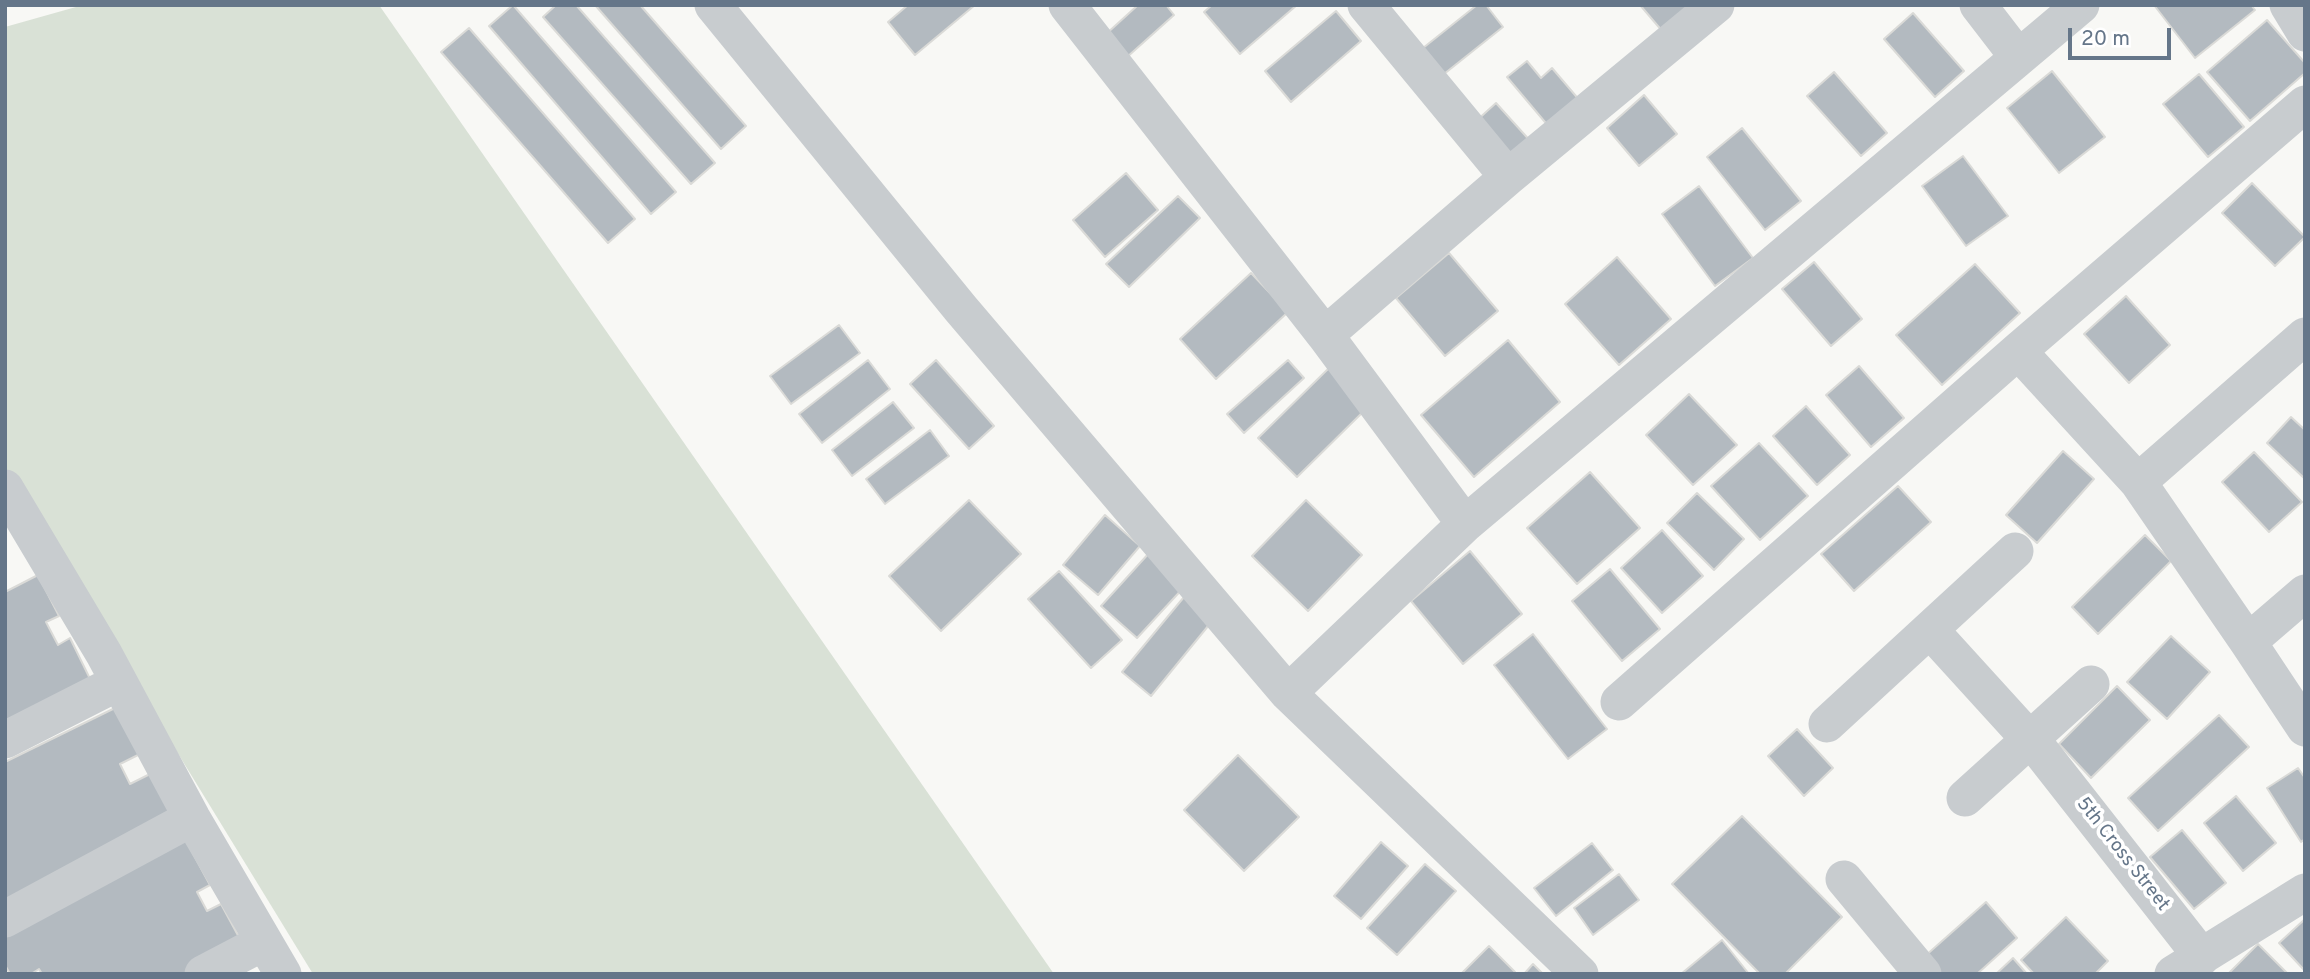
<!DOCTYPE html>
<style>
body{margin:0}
#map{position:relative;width:2310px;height:979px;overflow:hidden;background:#f8f8f5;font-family:Overpass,sans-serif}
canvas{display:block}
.frame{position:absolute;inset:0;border:7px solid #657689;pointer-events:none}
.scale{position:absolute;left:2068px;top:28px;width:103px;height:32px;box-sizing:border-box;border:4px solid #657689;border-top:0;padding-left:9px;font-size:21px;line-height:24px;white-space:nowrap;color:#657689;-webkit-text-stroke:5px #fff;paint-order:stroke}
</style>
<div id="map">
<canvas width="2310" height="979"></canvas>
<div class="frame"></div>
<div class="scale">20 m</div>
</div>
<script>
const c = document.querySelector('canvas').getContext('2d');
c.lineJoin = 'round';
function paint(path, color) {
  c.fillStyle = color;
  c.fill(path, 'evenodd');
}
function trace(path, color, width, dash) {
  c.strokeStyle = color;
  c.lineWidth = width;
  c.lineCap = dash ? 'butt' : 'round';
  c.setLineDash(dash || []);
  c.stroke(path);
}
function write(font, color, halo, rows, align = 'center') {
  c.font = font + ' Overpass,sans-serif';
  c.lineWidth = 7;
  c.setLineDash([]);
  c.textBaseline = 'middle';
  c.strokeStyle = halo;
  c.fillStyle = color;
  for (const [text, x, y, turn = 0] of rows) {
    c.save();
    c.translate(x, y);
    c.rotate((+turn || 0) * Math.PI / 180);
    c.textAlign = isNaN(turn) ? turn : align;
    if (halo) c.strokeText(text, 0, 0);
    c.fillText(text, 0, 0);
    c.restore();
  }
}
const green = new Path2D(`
 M 83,5 L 379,5 L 1054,974 L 313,974 L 5,471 L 5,27 Z`);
const building = new Path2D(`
 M 513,5 L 676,192 L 651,214 L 489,26 Z
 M 556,5 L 576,5 L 715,163 L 691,184 L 543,17 Z
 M 595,5 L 640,5 L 746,126 L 721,149 Z
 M 908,5 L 975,5 L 915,55 L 888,22 Z
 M 1138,5 L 1166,5 L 1174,15 L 1126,58 L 1105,35 Z
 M 1212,5 L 1297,5 L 1240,54 L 1204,12 Z
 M 1477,5 L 1486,5 L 1503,27 L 1439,78 L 1418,52 Z
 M 1640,5 L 1695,5 L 1663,32 Z
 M 2154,5 L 2251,5 L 2255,10 L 2195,58 Z
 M 1336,11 L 1361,41 L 1291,102 L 1265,71 Z
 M 1913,13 L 1964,71 L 1935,97 L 1884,39 Z
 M 2267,20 L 2305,63 L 2305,73 L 2250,121 L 2207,72 Z
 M 469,28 L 635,219 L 608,243 L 441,52 Z
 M 1527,61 L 1541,78 L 1552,68 L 1581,102 L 1550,128 L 1507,77 Z
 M 2052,71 L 2105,137 L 2059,173 L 2007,108 Z
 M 1834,72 L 1887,133 L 1861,156 L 1807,96 Z
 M 2199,74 L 2244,127 L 2208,157 L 2163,104 Z
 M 1644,95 L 1677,134 L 1639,166 L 1607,128 Z
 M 1496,103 L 1533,144 L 1515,160 L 1475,122 Z
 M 1742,128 L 1801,201 L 1765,230 L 1707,157 Z
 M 1963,156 L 2008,216 L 1966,246 L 1922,186 Z
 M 1126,173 L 1158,210 L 1105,257 L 1073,220 Z
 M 2252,183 L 2305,237 L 2275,266 L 2222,213 Z
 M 1699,186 L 1753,258 L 1715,286 L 1662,214 Z
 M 1178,196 L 1200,218 L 1129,287 L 1106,264 Z
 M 1449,253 L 1498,311 L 1445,356 L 1396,298 Z
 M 1617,257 L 1671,319 L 1619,365 L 1565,304 Z
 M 1814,262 L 1862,319 L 1831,346 L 1782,289 Z
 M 1975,264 L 2020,313 L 1942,385 L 1896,335 Z
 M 1251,273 L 1288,312 L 1216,379 L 1180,339 Z
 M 2126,296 L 2170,345 L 2129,383 L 2084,334 Z
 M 839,325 L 860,353 L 791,404 L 770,376 Z
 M 1508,340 L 1560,402 L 1474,477 L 1421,415 Z
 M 868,360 L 890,389 L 822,443 L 799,414 Z
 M 936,360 L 994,426 L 969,449 L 910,384 Z
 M 1288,360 L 1304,378 L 1244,433 L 1227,414 Z
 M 1859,366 L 1904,418 L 1871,447 L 1826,395 Z
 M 1329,368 L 1367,408 L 1297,477 L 1258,438 Z
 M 1689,394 L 1737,445 L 1693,485 L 1646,435 Z
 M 893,402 L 914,428 L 852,476 L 832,450 Z
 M 1806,406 L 1850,455 L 1817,485 L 1773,436 Z
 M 2291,417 L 2305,430 L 2305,479 L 2267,443 Z
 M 930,430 L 949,456 L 885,504 L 866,479 Z
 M 1759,443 L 1808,496 L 1760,540 L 1711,486 Z
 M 2063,451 L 2094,479 L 2037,543 L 2006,515 Z
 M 2254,452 L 2302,502 L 2269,532 L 2222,482 Z
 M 1590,472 L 1640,528 L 1577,584 L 1527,528 Z
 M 1898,486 L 1931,522 L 1854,591 L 1821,554 Z
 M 1697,493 L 1744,539 L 1714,570 L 1667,523 Z
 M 969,500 L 1021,554 L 941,631 L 889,576 Z
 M 1306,500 L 1362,555 L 1308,611 L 1252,556 Z
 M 1105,515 L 1140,546 L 1098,595 L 1063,565 Z
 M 1662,530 L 1703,576 L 1662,613 L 1621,568 Z
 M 2145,535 L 2171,561 L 2098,634 L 2072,607 Z
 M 1470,551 L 1522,614 L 1463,664 L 1411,601 Z
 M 1150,552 L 1186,585 L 1137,638 L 1101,606 Z
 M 1610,569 L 1660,629 L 1622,661 L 1572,601 Z
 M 1059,571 L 1122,640 L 1091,668 L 1028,599 Z
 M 38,575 L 59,616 L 46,622 L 58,645 L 70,638 L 95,689 L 5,735 L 5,592 Z
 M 1184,597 L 1213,620 L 1151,696 L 1122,672 Z
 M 1533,634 L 1607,729 L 1568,759 L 1494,665 Z
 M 2171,636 L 2210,672 L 2167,719 L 2127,682 Z
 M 2117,686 L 2150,720 L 2091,778 L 2059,744 Z
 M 119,706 L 142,753 L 120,764 L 130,784 L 152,773 L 173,815 L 5,900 L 5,762 Z
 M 2219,715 L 2249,747 L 2158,831 L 2128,798 Z
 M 1797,729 L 1833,768 L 1804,796 L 1768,756 Z
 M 1238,755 L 1299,817 L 1244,871 L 1184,810 Z
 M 2298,768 L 2305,778 L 2305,839 L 2301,842 L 2267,788 Z
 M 2236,796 L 2276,843 L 2243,871 L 2204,823 Z
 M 1742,816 L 1842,917 L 1785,974 L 1760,974 L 1672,884 Z
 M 2182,830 L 2226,883 L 2194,909 L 2150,857 Z
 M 183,835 L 210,885 L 197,892 L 207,911 L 221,904 L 241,941 L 183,974 L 42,974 L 39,969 L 31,974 L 10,974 L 5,965 L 5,934 Z
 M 1381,842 L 1408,866 L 1361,919 L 1334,896 Z
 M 1592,843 L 1613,870 L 1556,916 L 1534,888 Z
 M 1425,864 L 1456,891 L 1397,955 L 1367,928 Z
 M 1619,874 L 1639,900 L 1593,935 L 1574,908 Z
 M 1986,902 L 2017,938 L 1977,974 L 1939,974 L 1924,957 Z
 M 2066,917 L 2108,961 L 2095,974 L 2034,974 L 2021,960 Z
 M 2305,919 L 2305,971 L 2279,943 Z
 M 1722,940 L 1749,974 L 1681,974 Z
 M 2258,944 L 2288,974 L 2228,974 Z
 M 1489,946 L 1515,972 L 1513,974 L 1461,974 Z
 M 2013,958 L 2027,974 L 1996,974 Z
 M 1533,964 L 1543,974 L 1524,974 Z`);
const street = new Path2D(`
 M 713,5 L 961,309 L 1288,693 L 1580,974
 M 1067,5 L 1325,335 L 1465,524
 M 1366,5 L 1508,177
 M 1978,5 L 2018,57
 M 2288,5 L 2305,33
 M 1325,335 L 1508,177 L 1716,5
 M 2018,351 L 2138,482 L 2248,642 L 2305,728
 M 2138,482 L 2305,336
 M 5,488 L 104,654 L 192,818 L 283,974
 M 1931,631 L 2042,753 L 2202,957
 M 2248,642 L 2305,593
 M 1288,693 L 1465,524 L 2081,5
 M 1619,702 L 2018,351 L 2305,104
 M 1827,724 L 2015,551
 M 5,740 L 119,682
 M 1965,798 L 2091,684
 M 1844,879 L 1923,974
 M 5,919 L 192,818
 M 203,974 L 264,942
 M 2173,974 L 2305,892`);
const streetNames = [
 ["5th Cross Street",2122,855,52]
];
paint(green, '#d9e1d6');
paint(building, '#b3bac0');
trace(building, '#dadad7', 2);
trace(street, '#c8cccf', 37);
write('19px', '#657689', '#fff', streetNames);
</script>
